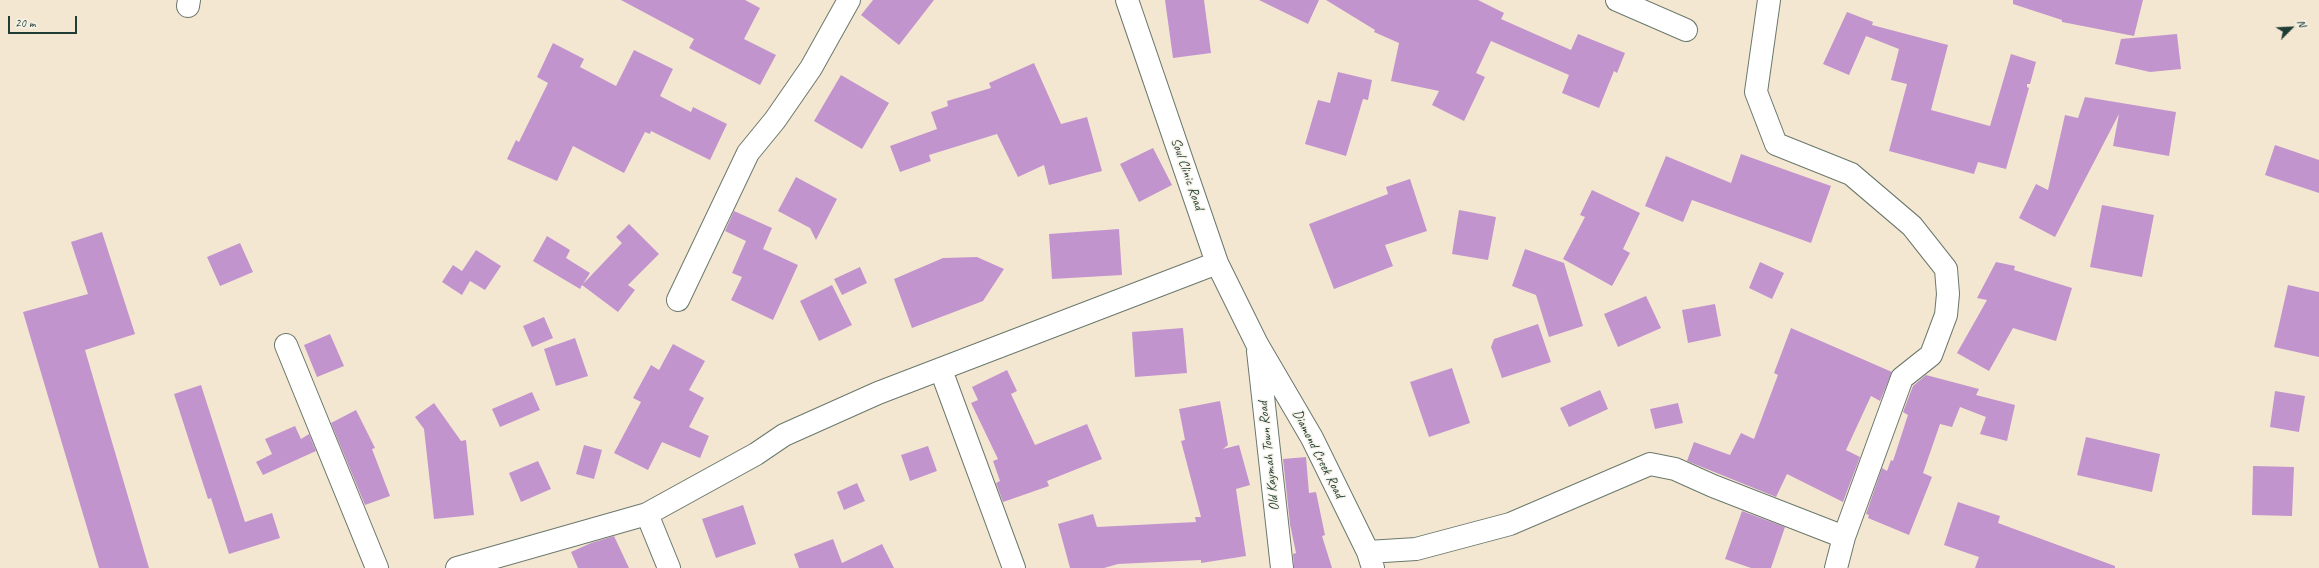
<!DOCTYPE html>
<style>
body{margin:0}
#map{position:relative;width:2319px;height:568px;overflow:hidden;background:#f4e7d2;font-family:Caveat,sans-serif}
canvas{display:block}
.north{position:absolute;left:2271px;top:8px;width:40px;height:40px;-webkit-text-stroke:3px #f7f3e8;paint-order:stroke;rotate:66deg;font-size:11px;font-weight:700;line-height:16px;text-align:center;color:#1f3d34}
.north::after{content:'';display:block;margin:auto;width:14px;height:18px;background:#1f3d34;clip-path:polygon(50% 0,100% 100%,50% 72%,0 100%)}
.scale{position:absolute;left:8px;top:16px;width:69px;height:18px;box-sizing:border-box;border:2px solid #1f3d34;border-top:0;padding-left:5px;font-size:12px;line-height:14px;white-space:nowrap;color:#1f3d34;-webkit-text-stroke:3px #f7f3e8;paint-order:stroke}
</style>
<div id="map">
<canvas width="2319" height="568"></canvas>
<div class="north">N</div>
<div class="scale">20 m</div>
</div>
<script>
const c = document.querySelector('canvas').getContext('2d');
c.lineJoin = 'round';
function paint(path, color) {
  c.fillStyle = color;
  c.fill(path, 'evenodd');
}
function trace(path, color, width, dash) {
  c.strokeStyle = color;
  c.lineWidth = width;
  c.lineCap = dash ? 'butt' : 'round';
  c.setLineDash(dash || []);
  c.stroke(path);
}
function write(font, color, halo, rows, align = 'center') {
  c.font = font + ' Caveat,sans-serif';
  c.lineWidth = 3;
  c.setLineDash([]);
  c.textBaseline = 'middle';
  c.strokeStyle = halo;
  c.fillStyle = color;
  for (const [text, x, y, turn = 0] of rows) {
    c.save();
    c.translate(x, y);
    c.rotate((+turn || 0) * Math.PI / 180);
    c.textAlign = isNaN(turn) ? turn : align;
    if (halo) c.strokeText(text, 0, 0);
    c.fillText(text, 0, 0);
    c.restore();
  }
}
const building = new Path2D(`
 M 621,0 L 745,0 L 760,8 L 744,39 L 776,55 L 760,85 L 689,48 L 694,39 Z
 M 873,0 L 934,0 L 899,45 L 861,15 Z
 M 1165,0 L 1204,0 L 1211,53 L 1173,58 Z
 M 1259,0 L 1319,0 L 1308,24 Z
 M 1326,0 L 1478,0 L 1504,13 L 1501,19 L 1571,50 L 1578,34 L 1625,53 L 1617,73 L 1614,71 L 1599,108 L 1562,93 L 1569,75 L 1491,41 L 1476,73 L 1485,77 L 1464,121 L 1432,105 L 1439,91 L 1391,81 L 1399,43 L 1374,32 L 1375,30 Z
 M 2013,0 L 2143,0 L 2134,36 L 2062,22 L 2062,20 L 2013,4 Z
 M 1847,12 L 1873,22 L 1872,25 L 1948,45 L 1931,110 L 1990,126 L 2011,54 L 2036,62 L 2030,84 L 2027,84 L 2027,87 L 2029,88 L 2006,169 L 1978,162 L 1974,174 L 1889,151 L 1907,84 L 1891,80 L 1899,49 L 1866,36 L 1849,75 L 1823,64 Z
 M 2177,34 L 2181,69 L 2150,72 L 2115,64 L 2121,39 Z
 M 553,43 L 584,59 L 580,67 L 616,86 L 634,50 L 673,69 L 660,96 L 691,112 L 693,107 L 727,124 L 710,160 L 651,131 L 650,134 L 645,132 L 624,173 L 573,146 L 557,181 L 507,159 L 516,140 L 519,142 L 548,83 L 537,77 Z
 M 1034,63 L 1061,124 L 1087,117 L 1102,171 L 1049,185 L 1044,165 L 1018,177 L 997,134 L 929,155 L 931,161 L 900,172 L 890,146 L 937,129 L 931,112 L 948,106 L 947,101 L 991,88 L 989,83 Z
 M 1338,72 L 1372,80 L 1368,100 L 1363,99 L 1346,156 L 1305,144 L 1318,100 L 1330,103 Z
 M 841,75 L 889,103 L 862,149 L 814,121 Z
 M 2085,97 L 2176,112 L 2169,156 L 2113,146 L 2119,114 L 2055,237 L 2019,218 L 2036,184 L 2048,190 L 2065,115 L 2078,118 Z
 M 2275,145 L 2319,160 L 2319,193 L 2265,175 Z
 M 1153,148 L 1172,185 L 1139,202 L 1120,164 Z
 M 1741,154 L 1831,186 L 1811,243 L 1692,200 L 1683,222 L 1645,206 L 1666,156 L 1731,183 Z
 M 796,177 L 837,199 L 816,240 L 810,228 L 778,211 Z
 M 1410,179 L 1427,231 L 1385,245 L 1393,266 L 1334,289 L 1309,224 L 1388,194 L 1386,187 Z
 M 1592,190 L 1640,213 L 1623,249 L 1630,253 L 1612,286 L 1563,259 L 1585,217 L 1580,215 Z
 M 2102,205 L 2154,215 L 2142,277 L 2090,267 Z
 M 1459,210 L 1496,217 L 1488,260 L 1452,254 Z
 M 734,211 L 772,228 L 763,249 L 798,265 L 773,320 L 731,300 L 742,277 L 732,273 L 746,241 L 725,231 Z
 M 629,224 L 659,254 L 628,285 L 635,290 L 618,312 L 582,285 L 580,289 L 533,261 L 547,236 L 570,250 L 566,258 L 590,273 L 583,284 L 622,243 L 616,237 Z
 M 1119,229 L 1122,275 L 1052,279 L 1049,234 Z
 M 102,232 L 135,334 L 85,350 L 149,568 L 99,568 L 23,312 L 88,294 L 71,242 Z
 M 240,243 L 253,272 L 220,286 L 207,257 Z
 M 1525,249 L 1564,263 L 1583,326 L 1549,337 L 1536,295 L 1512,286 Z
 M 476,250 L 501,266 L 485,290 L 470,281 L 462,295 L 442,282 L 453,265 L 462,271 Z
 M 977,257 L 1004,269 L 983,301 L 912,328 L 894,279 L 943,258 Z
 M 1760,262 L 1784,273 L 1772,299 L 1749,288 Z
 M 1996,262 L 2015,266 L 2014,270 L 2072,288 L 2056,341 L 2013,328 L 1989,371 L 1957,353 L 1987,300 L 1977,298 Z
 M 860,267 L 867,283 L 842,295 L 834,279 Z
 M 832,285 L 852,325 L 819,341 L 800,301 Z
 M 2288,285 L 2319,292 L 2319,357 L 2274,347 Z
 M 1646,296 L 1661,328 L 1618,347 L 1604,314 Z
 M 1715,304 L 1721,336 L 1688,343 L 1682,310 Z
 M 544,317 L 553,338 L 532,347 L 523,326 Z
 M 1538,324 L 1551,362 L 1502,378 L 1491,347 L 1494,339 Z
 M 1183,328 L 1187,373 L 1135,377 L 1132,332 Z
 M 1791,328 L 1892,372 L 1880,401 L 1871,396 L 1846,450 L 1860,457 L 1843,502 L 1787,474 L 1776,497 L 1687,461 L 1694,442 L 1730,455 L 1741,433 L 1754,439 L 1778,375 L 1774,373 Z
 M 330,334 L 344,366 L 317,377 L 304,345 Z
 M 575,338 L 588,376 L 556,386 L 544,349 Z
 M 673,344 L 705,361 L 689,390 L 704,398 L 689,427 L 709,436 L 700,458 L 662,442 L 648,470 L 614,453 L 641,402 L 633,398 L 651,365 L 659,370 Z
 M 1452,368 L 1470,423 L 1429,437 L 1410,382 Z
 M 1007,370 L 1017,391 L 1011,394 L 1035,445 L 1087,424 L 1102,459 L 1047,481 L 1049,486 L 1003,502 L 996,483 L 1000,481 L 993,461 L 998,459 L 971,403 L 978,400 L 972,387 Z
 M 1926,375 L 1979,389 L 1976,395 L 2015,405 L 2007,441 L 1980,434 L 1986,417 L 1960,407 L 1952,427 L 1940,424 L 1923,473 L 1932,477 L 1909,535 L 1868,518 L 1869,515 L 1866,514 L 1882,468 L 1887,471 L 1891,460 L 1893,461 L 1908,415 L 1903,412 L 1913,386 Z
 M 201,385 L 245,522 L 272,513 L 280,538 L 229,554 L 211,498 L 208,499 L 174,394 Z
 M 1600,390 L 1608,409 L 1569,427 L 1560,408 Z
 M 2275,391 L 2305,396 L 2299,432 L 2270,427 Z
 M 532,392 L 540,410 L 500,427 L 492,409 Z
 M 1220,401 L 1228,445 L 1223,449 L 1239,445 L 1250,485 L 1236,489 L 1246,556 L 1201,563 L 1201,560 L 1118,564 L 1104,568 L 1070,568 L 1058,524 L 1093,514 L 1097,527 L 1196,522 L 1195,517 L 1201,517 L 1181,441 L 1185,440 L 1179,409 Z
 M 434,403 L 461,441 L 466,440 L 474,515 L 434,519 L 424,429 L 415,417 Z
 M 1678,403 L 1683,423 L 1655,429 L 1650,409 Z
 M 356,410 L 375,448 L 372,449 L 390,496 L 365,505 L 331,423 Z
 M 295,426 L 301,439 L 309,434 L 316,451 L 263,475 L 256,462 L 272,454 L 265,439 Z
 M 2086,437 L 2160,454 L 2152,492 L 2077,475 Z
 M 584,445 L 602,450 L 594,479 L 576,474 Z
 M 928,446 L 937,471 L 910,481 L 901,455 Z
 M 1306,457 L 1309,493 L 1316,492 L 1325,535 L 1322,536 L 1332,568 L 1294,568 L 1293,554 L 1296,553 L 1290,524 L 1283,459 Z
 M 538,461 L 551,489 L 521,502 L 509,473 Z
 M 2253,466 L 2294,467 L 2292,516 L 2252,515 Z
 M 857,483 L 865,501 L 844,510 L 837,492 Z
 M 1958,502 L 2000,516 L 1998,523 L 2115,566 L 2115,568 L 1975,568 L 1979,557 L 1944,545 Z
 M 743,505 L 756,544 L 716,558 L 702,519 Z
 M 1742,511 L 1785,527 L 1771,568 L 1751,568 L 1725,559 Z
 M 614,536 L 629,568 L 578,568 L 571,552 L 591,543 Z
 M 833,539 L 842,563 L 882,544 L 894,568 L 799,568 L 794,554 Z`);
const minor = new Path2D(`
 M 1127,0 L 1217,263 L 1257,344 L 1312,438 L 1368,552 L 1373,568
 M 1617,0 L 1686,30
 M 1769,0 L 1756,92 L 1776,144 L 1851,174 L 1912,226 L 1946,269 L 1948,294 L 1946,315 L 1931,355 L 1902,378 L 1844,537 L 1836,568
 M 188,6 L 189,0
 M 678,300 L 748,153 L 775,120 L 811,68 L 849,0
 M 286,345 L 377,568
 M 1258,351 L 1282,568
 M 941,370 L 1014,568
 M 647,514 L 669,568
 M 1368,552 L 1416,549 L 1510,524 L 1650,464 L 1675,469 L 1713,486 L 1844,537
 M 457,568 L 647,514 L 756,454 L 784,435 L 878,393 L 1217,263`);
const streetNames = [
 ["Soul Clinic Road",1187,174,71],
 ["Diamond Creek Road",1318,454,63],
 ["Old Kaymah Town Road",1269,456,-96]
];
paint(building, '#c294cd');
trace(minor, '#6a786b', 24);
trace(minor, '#fff', 22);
write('14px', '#1f3d34', '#f7f3e8', streetNames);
</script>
